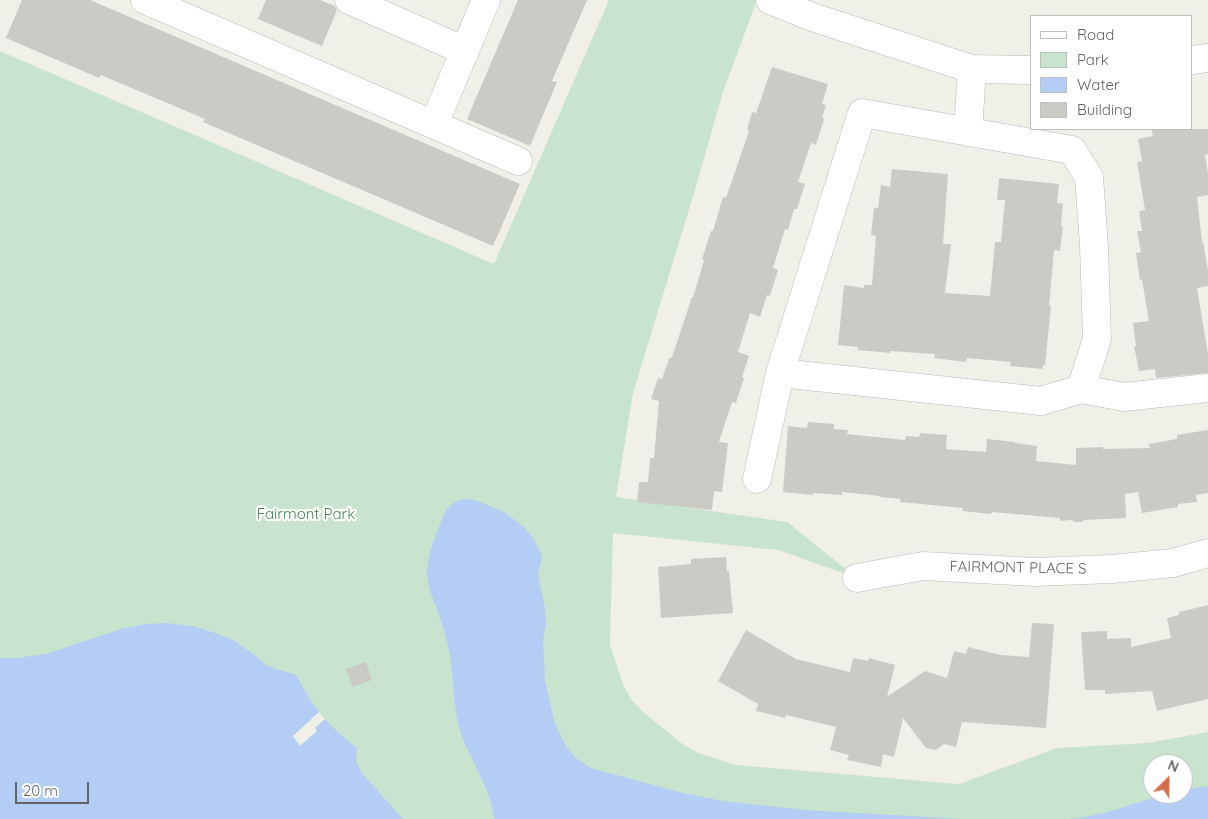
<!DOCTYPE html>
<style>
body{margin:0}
#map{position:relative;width:1208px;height:819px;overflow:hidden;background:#f0f0e9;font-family:Quicksand,sans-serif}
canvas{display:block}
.legend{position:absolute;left:1030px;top:15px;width:162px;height:115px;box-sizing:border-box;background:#fff;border:1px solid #bfc0c2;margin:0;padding:6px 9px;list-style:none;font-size:15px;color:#606267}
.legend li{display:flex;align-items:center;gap:10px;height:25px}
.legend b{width:25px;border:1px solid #bfc0c2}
.north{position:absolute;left:1143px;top:754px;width:50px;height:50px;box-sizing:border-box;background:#fff;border:1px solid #bfc0c2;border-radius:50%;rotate:23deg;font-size:14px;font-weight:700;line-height:20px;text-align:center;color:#606267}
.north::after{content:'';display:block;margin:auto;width:18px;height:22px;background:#d66d49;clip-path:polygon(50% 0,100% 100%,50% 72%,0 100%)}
.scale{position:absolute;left:15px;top:782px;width:74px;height:22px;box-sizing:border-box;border:2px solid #606267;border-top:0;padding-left:6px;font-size:15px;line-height:18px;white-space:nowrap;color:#606267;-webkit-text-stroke:4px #fff;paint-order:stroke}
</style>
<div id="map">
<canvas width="1208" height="819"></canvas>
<ul class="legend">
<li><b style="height:6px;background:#fff"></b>Road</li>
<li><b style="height:14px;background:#c9e4ce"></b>Park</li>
<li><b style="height:14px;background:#b3cdf5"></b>Water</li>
<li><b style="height:14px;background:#cccac5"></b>Building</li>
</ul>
<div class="north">N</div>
<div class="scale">20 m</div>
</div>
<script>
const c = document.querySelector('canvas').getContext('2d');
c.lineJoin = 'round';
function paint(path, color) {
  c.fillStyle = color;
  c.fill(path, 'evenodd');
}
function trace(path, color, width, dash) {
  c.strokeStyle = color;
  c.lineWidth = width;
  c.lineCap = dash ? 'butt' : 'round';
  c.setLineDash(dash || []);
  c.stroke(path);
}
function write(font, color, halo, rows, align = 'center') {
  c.font = font + ' Quicksand,sans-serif';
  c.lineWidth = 4.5;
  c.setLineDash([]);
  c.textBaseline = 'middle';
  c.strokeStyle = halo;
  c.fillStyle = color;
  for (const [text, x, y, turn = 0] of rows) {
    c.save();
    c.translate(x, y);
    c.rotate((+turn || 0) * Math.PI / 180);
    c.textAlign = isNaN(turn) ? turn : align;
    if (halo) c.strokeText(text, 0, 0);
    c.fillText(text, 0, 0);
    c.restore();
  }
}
const green = new Path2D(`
 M 609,0 L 757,0 L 723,92 L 695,190 L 633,393 L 616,497 L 787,522 L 857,578 L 778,550 L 613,533 L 610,645 L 623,684 L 631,699 L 642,711 L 681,743 L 698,753 L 736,765 L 959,784 L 1057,748 L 1148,743 L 1208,732 L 1208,819 L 0,819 L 0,51 L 494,264 ZM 1153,764 L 1183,764 L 1183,794 L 1153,794 Z`);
const water = new Path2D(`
 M 465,499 L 475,500 L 504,512 L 524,527 L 533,538 L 538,547 L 542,557 L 538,575 L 545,608 L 546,624 L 543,640 L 545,680 L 554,721 L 566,747 L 577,759 L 591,768 L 683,793 L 723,801 L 806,810 L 962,819 L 494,819 C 490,786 472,764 461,734 C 453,709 454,682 450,655 C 447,638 441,621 435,604 C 431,594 427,583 427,571 C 428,556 433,541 439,527 C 445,512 448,502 465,499 Z
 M 167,623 L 193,626 L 215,633 L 233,640 L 249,651 L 268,666 L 296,675 C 301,683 305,691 310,699 C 322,719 339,734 357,748 L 356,760 L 360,771 L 403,819 L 0,819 L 0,658 L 16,658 L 46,654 L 121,629 L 146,624 Z
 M 1208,786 L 1208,819 L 1068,819 L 1085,817 L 1104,813 L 1166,794 L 1183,794 L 1183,790 Z`);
const pier = new Path2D(`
 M 319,712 L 325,719 L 315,728 L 317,731 L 300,746 L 293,736 Z`);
const building = new Path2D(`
 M 22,0 L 90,0 L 520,184 L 493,246 L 203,122 L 205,119 L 101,75 L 99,78 L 6,38 Z
 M 266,0 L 320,0 L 335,6 L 337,10 L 322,46 L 258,19 Z
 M 518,0 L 587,0 L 552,81 L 557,82 L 530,146 L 467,119 Z
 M 772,67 L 828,84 L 822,104 L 826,105 L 822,118 L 824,119 L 816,145 L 811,143 L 798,182 L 805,184 L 797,209 L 794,209 L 788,230 L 785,229 L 773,268 L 778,270 L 770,296 L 767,295 L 760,317 L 750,313 L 738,352 L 749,356 L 742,377 L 744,378 L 736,403 L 732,402 L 719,442 L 728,443 L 722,492 L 714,491 L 712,510 L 637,502 L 639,482 L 648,482 L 650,458 L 654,458 L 659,401 L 651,399 L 658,378 L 662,379 L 669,359 L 672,357 L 692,297 L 693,298 L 704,260 L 702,259 L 711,231 L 713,231 L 723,197 L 726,198 L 749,131 L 747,130 L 752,112 L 756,113 Z
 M 1151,129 L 1208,129 L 1208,154 L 1205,155 L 1208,173 L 1208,195 L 1197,197 L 1202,242 L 1203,242 L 1208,270 L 1208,286 L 1197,288 L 1208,354 L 1208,373 L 1156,378 L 1155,369 L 1139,371 L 1134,346 L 1136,346 L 1133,323 L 1149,321 L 1142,280 L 1140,280 L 1136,253 L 1141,252 L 1137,231 L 1142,231 L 1139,211 L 1145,210 L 1137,162 L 1142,161 L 1138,139 L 1153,136 Z
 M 892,169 L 948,174 L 943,244 L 951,244 L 945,293 L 990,296 L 995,242 L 1001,242 L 1005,200 L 997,200 L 999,178 L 1059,184 L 1057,203 L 1063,204 L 1061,226 L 1063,226 L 1060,251 L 1054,250 L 1049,306 L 1051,306 L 1045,365 L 1043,365 L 1043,369 L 1010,366 L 1011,362 L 967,358 L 966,362 L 934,358 L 935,354 L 890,351 L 890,353 L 858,350 L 858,347 L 838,345 L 844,285 L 864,288 L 864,285 L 872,285 L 876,236 L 871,235 L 874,208 L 878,208 L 881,185 L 890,187 Z
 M 808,422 L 834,424 L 834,429 L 848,430 L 847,434 L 905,440 L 906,436 L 919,437 L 920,433 L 947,435 L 946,449 L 986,452 L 987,439 L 1015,442 L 1015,443 L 1037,446 L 1036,461 L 1076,465 L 1076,448 L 1103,447 L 1103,449 L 1150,448 L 1149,444 L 1177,439 L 1177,435 L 1208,430 L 1208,493 L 1196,495 L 1197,502 L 1178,504 L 1178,507 L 1142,513 L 1138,492 L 1125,494 L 1126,518 L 1084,520 L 1082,522 L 1075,522 L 1072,520 L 1060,521 L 1060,518 L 992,512 L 991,514 L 962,511 L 963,508 L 900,502 L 901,499 L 880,497 L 880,496 L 842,492 L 842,495 L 813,493 L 813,495 L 783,492 L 788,426 L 807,428 Z
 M 726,557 L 727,571 L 729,571 L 733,613 L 661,618 L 658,567 L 691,564 L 691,559 Z
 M 1208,605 L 1208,699 L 1157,711 L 1152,691 L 1105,694 L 1105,690 L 1085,690 L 1081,632 L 1107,631 L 1107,639 L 1131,638 L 1131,647 L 1171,638 L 1167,618 L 1179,615 L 1179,612 Z
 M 1032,623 L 1054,624 L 1046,728 L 962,722 L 956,747 L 944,744 L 936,750 L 926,748 L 903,718 L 894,757 L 883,754 L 881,767 L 847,760 L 849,755 L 830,750 L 836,727 L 786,715 L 785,718 L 756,711 L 758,704 L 718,681 L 746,630 L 796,659 L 850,672 L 853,658 L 868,661 L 869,658 L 895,665 L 887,697 L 925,671 L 947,678 L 954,651 L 966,654 L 968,647 L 1001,655 L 1029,657 Z
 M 366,662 L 372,680 L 353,687 L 346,669 Z`);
const minor = new Path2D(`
 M 145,0 L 518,161
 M 349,0 L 465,51
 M 770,0 L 815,18 L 972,69 L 1032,70
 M 1192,60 L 1208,58
 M 434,124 L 486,0
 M 968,132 L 972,69
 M 1081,389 L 1097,339 L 1094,246 L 1089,177 L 1072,150 L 862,113 L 780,373 L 1041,401 L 1081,389 L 1124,397 L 1208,388
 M 757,479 L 780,373
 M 857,578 L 923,566 L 1035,572 L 1112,569 L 1173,563 L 1208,553`);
const parkNames = [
 ["Fairmont Park",306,514]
];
const streetNames = [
 ["FAIRMONT PLACE S",1018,568,1]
];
paint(green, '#c9e4ce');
paint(water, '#b3cdf5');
paint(pier, '#f0f0e9');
paint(building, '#cccac5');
trace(minor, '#b9b9bd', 29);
trace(minor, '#fff', 28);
write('15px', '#428450', '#fff', parkNames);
write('15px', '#606267', '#fff', streetNames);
</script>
